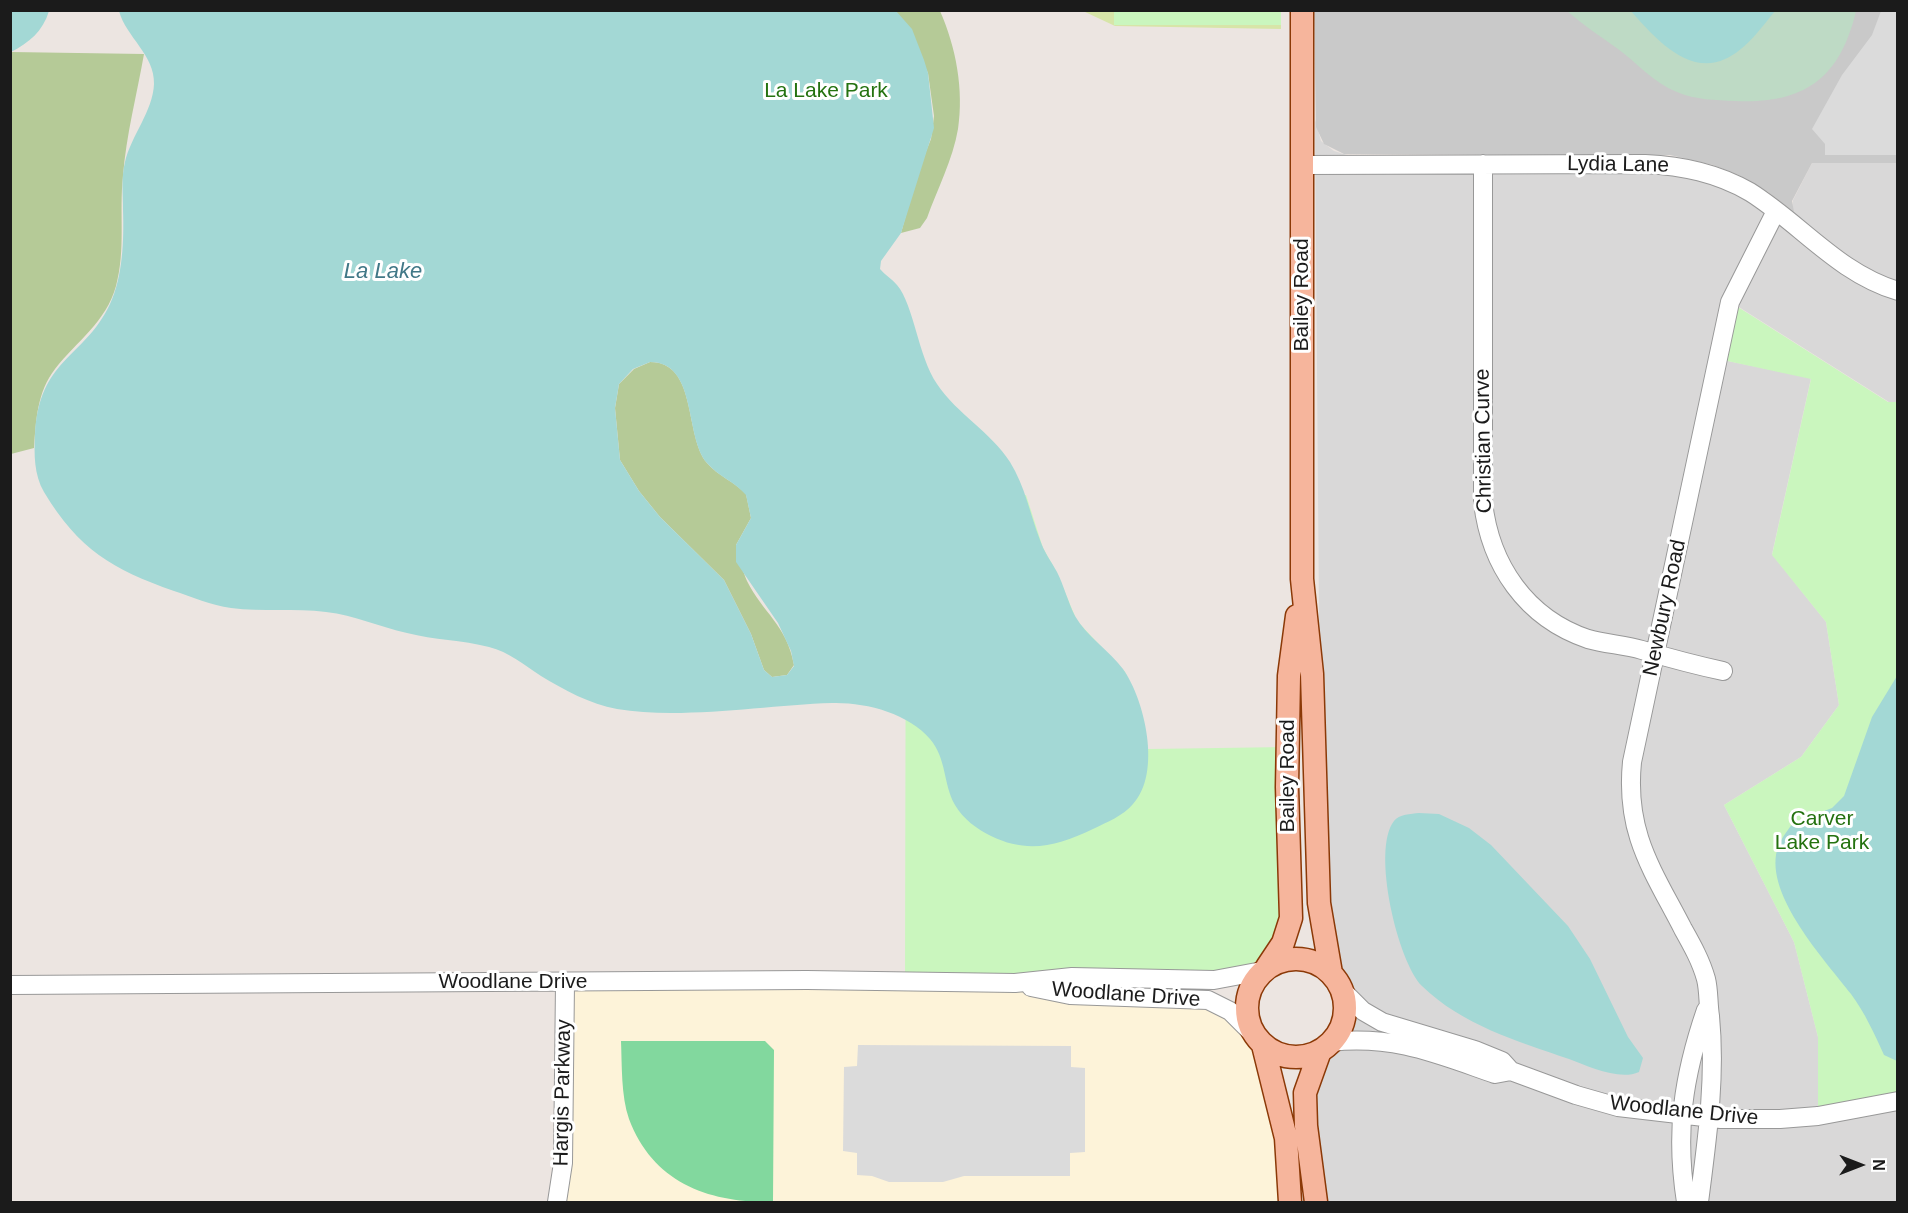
<!DOCTYPE html>
<style>
body{margin:0}
#map{position:relative;width:1908px;height:1213px;overflow:hidden;background:#ece5e1;font-family:Helvetica,sans-serif}
canvas{display:block}
.frame{position:absolute;inset:0;border:12px solid #1b1b1b;pointer-events:none}
.north{position:absolute;left:1830px;top:1135px;width:60px;height:60px;-webkit-text-stroke:4px #fff;paint-order:stroke;rotate:90deg;font-size:16px;font-weight:700;line-height:24px;text-align:center;color:#1b1b1b}
.north::after{content:'';display:block;margin:auto;width:21px;height:27px;background:#1b1b1b;clip-path:polygon(50% 0,100% 100%,50% 72%,0 100%)}
</style>
<div id="map">
<canvas width="1908" height="1213"></canvas>
<div class="frame"></div>
<div class="north">N</div>
</div>
<script>
const c = document.querySelector('canvas').getContext('2d');
c.lineJoin = 'round';
function paint(path, color) {
  c.fillStyle = color;
  c.fill(path, 'evenodd');
}
function trace(path, color, width, dash) {
  c.strokeStyle = color;
  c.lineWidth = width;
  c.lineCap = dash ? 'butt' : 'round';
  c.setLineDash(dash || []);
  c.stroke(path);
}
function write(font, color, halo, rows, align = 'center') {
  c.font = font + ' Helvetica,sans-serif';
  c.lineWidth = 6;
  c.setLineDash([]);
  c.textBaseline = 'middle';
  c.strokeStyle = halo;
  c.fillStyle = color;
  for (const [text, x, y, turn = 0] of rows) {
    c.save();
    c.translate(x, y);
    c.rotate((+turn || 0) * Math.PI / 180);
    c.textAlign = isNaN(turn) ? turn : align;
    if (halo) c.strokeText(text, 0, 0);
    c.fillText(text, 0, 0);
    c.restore();
  }
}
const residential = new Path2D(`
 M 1315,119 L 1321,141 L 1334,151 L 1347,155 L 1640,153 L 1687,158 L 1738,175 L 1792,210 L 1793,200 L 1812,163 L 1897,163 L 1897,402 L 1889,402 L 1731,302 L 1718,359 L 1811,378 L 1772,554 L 1826,622 L 1839,705 L 1801,757 L 1724,805 L 1794,942 L 1818,1037 L 1818,1116 L 1897,1101 L 1897,1202 L 1316,1202 L 1306,1126 L 1331,1042 L 1344,1018 L 1345,1004 L 1342,990 L 1331,973 L 1312,674 L 1319,616 Z`);
const education = new Path2D(`
 M 807,980 L 1208,1000 L 1263,1045 L 1290,1202 L 557,1202 L 565,983 Z`);
const religious = new Path2D(`
 M 1314,11 L 1897,11 L 1897,163 L 1812,163 L 1792,201 L 1794,212 L 1768,192 L 1738,175 L 1713,165 L 1670,155 L 1344,154 L 1324,144 L 1316,127 Z`);
const grass = new Path2D(`
 M 1083,11 L 1281,11 L 1281,29 L 1115,26 Z`);
const forest = new Path2D(`
 M 896,11 L 940,11 C 956,47 964,90 958,129 C 953,159 937,190 927,218 L 920,228 L 901,233 L 918,171 L 931,139 L 934,116 L 928,73 Z
 M 11,52 L 144,54 C 137,94 126,136 123,176 C 119,213 126,249 116,286 C 106,322 77,341 55,369 C 37,392 36,421 34,448 L 11,454 Z
 M 650,362 C 698,362 684,436 707,463 C 718,476 735,482 746,494 L 751,518 L 736,545 C 740,556 742,570 747,581 C 762,612 787,625 794,665 L 787,675 L 772,677 L 764,670 L 751,634 L 724,580 L 660,517 L 639,491 L 620,460 L 615,408 L 619,384 L 634,369 Z`);
const wetland = new Path2D(`
 M 1567,11 L 1856,11 C 1840,79 1804,104 1735,101 C 1715,100 1696,100 1677,92 C 1654,83 1637,63 1618,49 C 1600,36 1583,25 1567,11 Z`);
const park = new Path2D(`
 M 1114,11 L 1281,11 L 1281,25 L 1114,25 Z
 M 1730,302 L 1888,402 L 1897,402 L 1897,1101 L 1818,1116 L 1818,1037 L 1794,942 L 1724,805 L 1801,757 L 1839,705 L 1826,622 L 1772,555 L 1811,379 L 1718,359 Z
 M 906,494 L 1026,495 L 1043,548 L 1056,571 L 1077,621 L 1125,672 L 1132,687 L 1141,710 L 1148,749 L 1288,747 L 1292,906 L 1262,971 L 905,983 Z`);
const pitch = new Path2D(`
 M 621,1041 L 765,1041 L 774,1050 L 773,1202 C 709,1203 653,1183 629,1119 C 621,1096 622,1065 621,1041 Z`);
const parking = new Path2D(`
 M 1881,11 L 1897,11 L 1897,155 L 1825,155 L 1825,144 L 1812,129 L 1842,75 L 1872,35 Z
 M 858,1045 L 1071,1046 L 1071,1067 L 1085,1068 L 1085,1152 L 1070,1153 L 1070,1176 L 964,1176 L 943,1182 L 889,1182 L 872,1176 L 857,1175 L 857,1153 L 843,1151 L 844,1067 L 857,1066 Z`);
const water = new Path2D(`
 M 11,10 L 49,11 C 43,31 29,43 11,52 Z
 M 119,11 L 896,11 L 912,29 L 924,60 L 928,73 L 934,128 L 901,233 L 881,261 L 880,269 C 885,275 892,279 897,285 C 914,305 918,356 937,384 C 957,414 991,432 1010,462 C 1025,486 1030,514 1040,540 C 1044,552 1051,561 1057,572 C 1064,586 1068,602 1075,616 C 1087,637 1109,650 1123,669 C 1145,700 1162,773 1133,804 C 1123,816 1107,822 1093,829 C 1057,846 1028,854 991,836 C 977,829 963,819 955,805 C 943,784 947,759 930,739 C 908,713 865,702 832,703 C 766,705 681,720 617,709 C 590,704 564,690 541,676 C 524,665 509,652 489,647 C 462,640 434,640 407,633 C 379,627 355,615 326,612 C 295,608 262,612 231,608 C 211,605 192,597 174,591 C 112,569 79,550 44,492 C 34,475 34,454 35,435 C 39,358 84,359 110,304 C 123,276 124,240 123,210 C 123,194 121,178 125,162 C 131,136 153,111 154,84 C 155,55 126,37 119,11 ZM 650,362 C 698,362 684,437 707,463 C 718,476 735,482 746,495 L 751,518 L 736,545 L 736,562 L 778,623 L 791,651 L 794,666 L 787,675 L 772,677 L 764,670 L 751,634 L 724,580 L 660,517 L 639,491 L 620,460 L 615,408 L 619,384 L 633,369 Z
 M 1631,11 L 1775,11 C 1761,28 1746,50 1725,59 C 1688,77 1652,35 1631,11 Z
 M 1897,676 L 1897,1061 L 1884,1055 C 1874,1033 1865,1013 1851,994 C 1825,960 1765,896 1777,850 C 1780,840 1787,831 1793,823 L 1832,808 L 1844,796 L 1872,717 Z
 M 1419,813 L 1439,814 L 1469,828 L 1491,845 L 1568,926 L 1590,959 L 1628,1037 L 1643,1058 L 1639,1072 C 1619,1081 1588,1066 1569,1059 C 1517,1041 1462,1025 1422,986 C 1398,962 1371,850 1394,821 C 1399,814 1411,814 1419,813 Z`);
const minor = new Path2D(`
 M 1483,164 L 1483,502 C 1490,565 1526,618 1588,639 C 1606,644 1625,645 1642,650 C 1669,658 1695,665 1723,671
 M 1302,165 L 1645,164 C 1683,166 1717,173 1750,192 C 1801,224 1838,273 1898,291
 M 10,985 L 807,980 L 1015,983 L 1072,977 L 1214,980 L 1262,971
 M 1031,987 L 1070,995 L 1208,1000 L 1230,1011 L 1259,1040
 M 1342,990 L 1363,1011 L 1382,1022 L 1475,1050 L 1502,1061 L 1511,1071 L 1576,1095 L 1618,1107 L 1721,1119 L 1780,1119 L 1818,1116 L 1898,1101
 M 1331,1042 C 1394,1035 1437,1054 1495,1074 L 1511,1071
 M 557,1202 L 563,1163 L 565,983
 M 1686,1202 C 1675,1132 1683,1077 1706,1010
 M 1699,1202 C 1707,1140 1716,1078 1710,1016 C 1708,1004 1709,991 1706,979 C 1701,961 1692,945 1683,929 C 1652,869 1625,833 1632,762 L 1730,302 L 1776,211`);
const major = new Path2D(`
 M 1302,10 L 1302,579 L 1312,674 L 1319,903 L 1331,973
 M1247 1008a49 49 0 1 1 98 0a49 49 0 1 1-98 0Z
 M 1267,967 L 1283,943 L 1291,918 L 1287,787 L 1289,676 L 1297,616
 M 1263,1045 L 1286,1138 L 1290,1202
 M 1316,1202 L 1306,1126 L 1305,1093 L 1320,1051`);
const parkNames = [
 ["La Lake Park",826,91],
 ["Carver",1822,819],
 ["Lake Park",1822,843]
];
const streetNames = [
 ["Lydia Lane",1618,165,1],
 ["Bailey Road",1302,295,-90],
 ["Christian Curve",1484,441,-91],
 ["Newbury Road",1665,608,-78],
 ["Bailey Road",1288,776,-90],
 ["Woodlane Drive",513,982],
 ["Woodlane Drive",1126,995,4],
 ["Hargis Parkway",563,1093,-89],
 ["Woodlane Drive",1684,1111,6]
];
const waterNames = [
 ["La Lake",383,272]
];
paint(residential, '#d9d8d8');
paint(education, '#fdf3d9');
paint(religious, '#c9c9c9');
paint(grass, '#d7e5a8');
paint(forest, '#b5ca97');
paint(wetland, '#bedac5');
paint(park, '#caf6be');
paint(pitch, '#82d89e');
paint(parking, '#dbdbdb');
paint(water, '#a3d8d5');
trace(minor, '#989898', 20);
trace(major, '#8b3907', 25);
trace(minor, '#fff', 18);
trace(major, '#f6b59c', 22);
write('21px', '#247210', '#fff', parkNames);
write('21px', '#1b1b1b', '#fff', streetNames);
write('italic 22px', '#417887', '#fff', waterNames);
</script>
